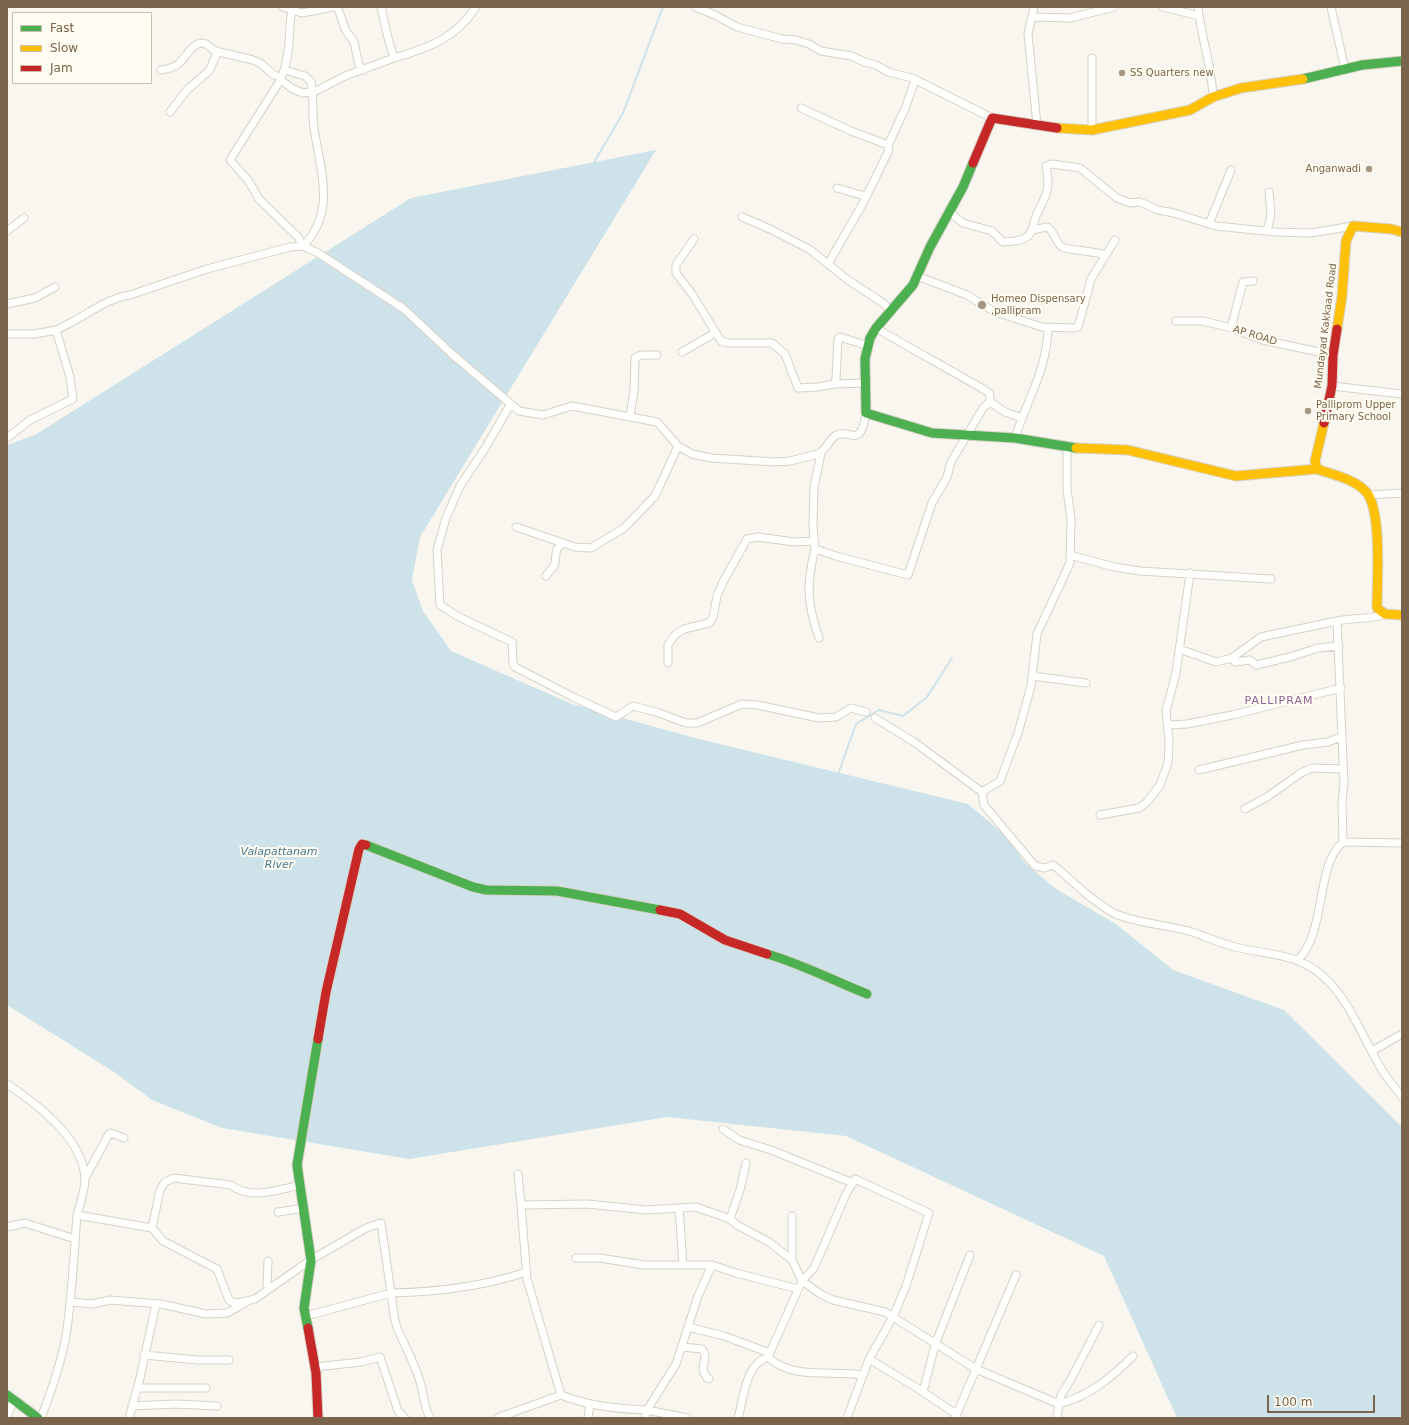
<!DOCTYPE html>
<style>
body{margin:0}
#map{position:relative;width:1409px;height:1425px;overflow:hidden;background:#f8f6ee;font-family:"DejaVu Sans",sans-serif}
canvas{display:block}
.frame{position:absolute;inset:0;border:8px solid #7a644b;pointer-events:none}
.legend{position:absolute;left:12px;top:12px;width:140px;height:72px;box-sizing:border-box;background:#fffcf1;border:1px solid #cabfaf;margin:0;padding:5px 7px;list-style:none;font-size:12px;color:#7a644b}
.legend li{display:flex;align-items:center;gap:8px;height:20px}
.legend b{width:20px;border:1px solid #cabfaf}
.scale{position:absolute;left:1267px;top:1395px;width:108px;height:18px;box-sizing:border-box;border:2px solid #7a644b;border-top:0;padding-left:5px;font-size:12px;line-height:14px;white-space:nowrap;color:#7a644b;-webkit-text-stroke:3px #fffcf1;paint-order:stroke}
</style>
<div id="map">
<canvas width="1409" height="1425"></canvas>
<div class="frame"></div>
<ul class="legend">
<li><b style="height:5px;background:#4caf50"></b>Fast</li>
<li><b style="height:5px;background:#ffc107"></b>Slow</li>
<li><b style="height:5px;background:#c62828"></b>Jam</li>
</ul>
<div class="scale">100 m</div>
</div>
<script>
const c = document.querySelector('canvas').getContext('2d');
c.lineJoin = 'round';
function paint(path, color) {
  c.fillStyle = color;
  c.fill(path, 'evenodd');
}
function trace(path, color, width, dash) {
  c.strokeStyle = color;
  c.lineWidth = width;
  c.lineCap = dash ? 'butt' : 'round';
  c.setLineDash(dash || []);
  c.stroke(path);
}
function write(font, color, halo, rows, align = 'center') {
  c.font = font + ' "DejaVu Sans",sans-serif';
  c.lineWidth = 4;
  c.setLineDash([]);
  c.textBaseline = 'middle';
  c.strokeStyle = halo;
  c.fillStyle = color;
  for (const [text, x, y, turn = 0] of rows) {
    c.save();
    c.translate(x, y);
    c.rotate((+turn || 0) * Math.PI / 180);
    c.textAlign = isNaN(turn) ? turn : align;
    if (halo) c.strokeText(text, 0, 0);
    c.fillText(text, 0, 0);
    c.restore();
  }
}
const water = new Path2D(`
 M 656,150 L 420,537 L 412,580 L 423,611 L 451,651 L 572,704 L 695,738 L 968,804 L 1006,836 L 1025,863 L 1056,889 L 1116,924 L 1173,970 L 1284,1010 L 1402,1127 L 1402,1418 L 1177,1418 L 1104,1256 L 846,1136 L 667,1117 L 409,1159 L 222,1128 L 152,1100 L 114,1072 L 7,1005 L 7,445 L 35,435 L 411,198 Z`);
const stream = new Path2D(`
 M 593,164 L 623,113 L 663,7
 M 838,774 L 856,724 L 879,710 L 903,716 L 927,697 L 952,658`);
const street = new Path2D(`
 M 283,7 L 292,10 C 288,31 291,53 283,73
 M 292,7 L 292,10 L 302,13 L 333,7
 M 336,7 L 339,11 L 345,29 L 354,42 L 359,65 L 364,70
 M 381,7 L 388,38 L 394,58 C 429,48 456,38 476,7
 M 695,7 L 715,15 L 737,27 L 782,39 L 796,40 L 809,44 L 821,51 L 852,56 L 864,62 L 876,65 L 888,72 L 912,78 L 992,118
 M 1034,7 L 1028,34 L 1037,125
 M 1163,7 L 1199,16
 M 1198,7 C 1201,37 1212,67 1213,97
 M 1331,7 L 1345,69
 M 1032,17 L 1070,18 L 1114,7
 M 1092,58 L 1092,130
 M 161,70 C 188,67 183,49 200,43 L 206,44 L 215,51 L 253,60 L 260,63 L 274,75 L 281,77 L 282,81 L 293,89 L 303,93 L 316,91 L 345,76 L 394,58
 M 281,79 L 230,160 L 248,180 L 259,199 L 298,237 L 303,246 C 337,211 320,170 314,128 C 312,112 314,97 311,82 L 305,76 L 284,70
 M 801,108 L 851,131 L 888,145 L 905,109 L 915,80
 M 170,112 L 187,90 L 209,71 L 218,51
 M 837,188 L 861,195 L 866,195
 M 949,212 L 963,223 L 992,231 L 1003,242 C 1010,241 1019,242 1025,238 C 1033,234 1033,224 1036,216 C 1046,194 1051,192 1046,166 L 1052,164 L 1080,168 L 1117,198 L 1130,203 L 1140,202 L 1158,210 L 1174,213 L 1216,226 L 1275,232 L 1311,233 L 1353,226
 M 742,217 L 770,229 L 809,249 L 848,280 L 883,303 L 891,310
 M 1209,224 L 1231,170
 M 1032,230 L 1047,227 C 1055,232 1055,242 1062,247 C 1067,250 1095,251 1105,255
 M 7,231 L 24,218
 M 1267,231 L 1271,215 L 1269,192
 M 694,239 L 676,265 L 676,273 L 692,294 L 721,341 L 729,343 L 772,343 L 785,354 L 798,388 L 818,387 L 834,384 L 836,379 L 838,339 L 840,337 L 868,346
 M 828,264 L 862,205 L 889,150 L 888,145
 M 917,276 L 967,295 L 995,312 L 1042,327 L 1075,328 L 1078,327 L 1079,324 L 1091,279 L 1115,240
 M 7,304 L 35,298 L 55,287
 M 1176,321 L 1203,321 L 1231,328 L 1263,340 L 1333,355
 M 1231,328 L 1243,282 L 1253,281
 M 56,330 C 81,320 105,298 130,295 L 207,269 L 290,247 L 303,246 L 318,253 L 404,309 L 452,354 L 519,411 L 543,415 L 572,406 L 657,422 L 678,446 L 692,454 L 711,458 L 775,462 L 790,461 L 818,454 C 826,450 828,441 835,436 C 849,426 860,452 866,413
 M 7,334 L 35,334 L 56,330 L 70,377 L 73,399 L 30,420 L 7,438
 M 682,352 L 715,333
 M 834,384 L 866,383
 M 1332,386 L 1402,394
 M 990,402 L 1005,412 L 1022,418
 M 510,405 L 486,447 L 460,486 L 446,518 L 437,550 L 440,605 L 459,617 L 512,642 L 513,664 L 515,667 L 573,697 L 616,717 L 633,706 L 656,712 L 686,723 L 697,723 L 742,704 L 757,705 L 819,718 L 836,717 L 851,708 L 866,712
 M 630,417 L 634,390 L 635,358 L 641,355 L 657,355
 M 1015,438 C 1027,399 1047,371 1048,328
 M 821,453 L 814,487 L 813,526 L 815,549 L 836,556 L 908,575 L 932,503 L 947,477 L 951,462 L 983,408 L 990,402 L 990,395 L 988,392 C 951,370 913,350 876,328
 M 1368,495 L 1402,493
 M 516,527 L 575,547 L 591,548 L 624,528 L 655,496 L 678,446
 M 815,549 C 806,585 807,603 819,638
 M 1070,555 L 1114,567 L 1140,571 L 1271,579
 M 546,576 C 548,573 552,569 554,566 C 558,556 552,551 563,543
 M 1385,615 C 1369,619 1353,618 1337,621 L 1344,784 L 1342,803 L 1343,842 L 1402,843
 M 1179,649 L 1216,662 L 1232,658 L 1261,637 L 1337,621
 M 1232,658 L 1235,662 L 1250,660 L 1256,665 L 1290,657 L 1318,648 L 1339,646
 M 668,663 L 668,645 L 675,635 L 684,629 L 709,623 L 713,617 L 717,596 L 723,582 L 747,539 L 758,537 L 794,542 L 815,541
 M 1032,676 L 1086,683
 M 875,718 L 914,742 L 982,792 L 984,805 L 1035,866 L 1044,868 L 1053,865 C 1071,879 1098,907 1118,915 C 1142,924 1168,925 1192,932 C 1207,937 1220,943 1235,947 C 1268,955 1299,953 1325,978 C 1352,1004 1363,1039 1382,1070 C 1388,1080 1396,1088 1402,1097
 M 1168,725 L 1187,724 L 1232,715 L 1341,688
 M 1199,770 L 1303,745 L 1328,742 L 1341,737
 M 982,792 L 1000,781 L 1018,733 L 1031,686 L 1037,634 L 1070,563 L 1071,519 L 1067,489 L 1067,448
 M 1245,809 L 1267,797 L 1301,773 L 1312,768 L 1343,769
 M 1100,815 L 1139,808 L 1147,802 L 1160,785 L 1168,763 L 1169,742 L 1166,711 L 1176,673 L 1190,573
 M 1298,960 C 1327,931 1315,865 1343,842
 M 1372,1051 L 1402,1034
 M 7,1084 C 38,1105 83,1138 85,1179 C 85,1191 80,1203 77,1215 L 152,1228 L 163,1241 L 217,1269 L 229,1300 L 234,1303 L 243,1302 L 255,1299 L 309,1261 L 366,1228 L 381,1223 L 391,1293 L 306,1316
 M 723,1129 L 739,1140 L 771,1150 L 853,1183
 M 518,1174 L 521,1205
 M 85,1178 L 109,1134 L 111,1133 L 124,1138
 M 679,1208 L 683,1265
 M 278,1212 L 304,1208
 M 730,1219 L 740,1190 L 746,1163
 M 7,1227 L 25,1223 L 75,1239
 M 152,1228 L 160,1190 L 165,1182 L 174,1178 L 231,1185 C 249,1200 280,1190 300,1185
 M 576,1258 L 600,1258 L 644,1265 L 712,1265 L 736,1273 L 798,1289
 M 792,1260 L 792,1216
 M 268,1261 L 267,1285 L 272,1287
 M 70,1302 L 92,1304 L 110,1300 L 161,1304 L 206,1314 L 227,1313 L 245,1303
 M 1099,1325 L 1070,1381 L 1061,1395 L 1059,1404 C 1089,1396 1111,1378 1133,1356
 M 688,1327 L 724,1336 L 770,1353
 M 682,1347 L 702,1349 C 708,1356 703,1361 703,1369 C 703,1372 706,1376 707,1378 L 709,1379
 M 144,1355 L 198,1360 L 229,1360
 M 768,1357 C 792,1380 832,1370 862,1375
 M 315,1367 L 361,1362 L 380,1357 L 398,1411 L 405,1418
 M 137,1388 L 206,1388
 M 923,1392 L 935,1345 L 970,1255
 M 561,1395 L 527,1279 L 521,1205 L 587,1204 L 646,1210 L 696,1207 L 730,1219 L 737,1225 L 769,1242 L 792,1260 L 802,1281 L 768,1357 C 745,1364 744,1398 738,1418
 M 132,1406 L 176,1404 L 217,1406
 M 956,1414 L 917,1388 L 869,1359 L 893,1317 L 906,1286 L 929,1213 L 855,1179 L 846,1194 L 814,1268 L 802,1281 L 822,1295 L 833,1300 L 885,1312 L 976,1369 L 1016,1275
 M 7,1416 L 14,1400
 M 41,1418 C 51,1392 61,1364 66,1336 C 72,1296 74,1255 77,1215
 M 129,1418 L 140,1378 L 156,1304
 M 430,1418 C 424,1407 424,1396 421,1385 C 416,1366 406,1348 398,1330 C 393,1319 393,1305 391,1293 C 438,1292 482,1287 526,1272
 M 497,1418 L 561,1395 C 587,1406 619,1409 647,1410 L 645,1418
 M 588,1418 L 590,1404
 M 687,1418 L 647,1410 L 676,1364 L 698,1296 L 712,1265
 M 847,1418 L 869,1359
 M 955,1418 L 976,1369 L 1059,1404 L 1057,1418`);
const fast = new Path2D(`
 M 1303,79 L 1362,65 L 1402,61
 M 973,163 L 963,187 L 930,247 L 913,285 L 876,328 L 870,338 L 865,359 L 866,413 L 932,433 L 1015,438 L 1076,448
 M 366,845 L 473,887 L 486,890 L 557,891 L 660,910
 M 767,954 C 802,964 834,981 867,994
 M 308,1328 L 304,1308 L 311,1260 L 297,1165 L 318,1039
 M 7,1395 L 38,1418`);
const slow = new Path2D(`
 M 1057,128 L 1092,130 L 1190,110 L 1213,97 L 1241,88 L 1303,79
 M 1337,329 L 1342,296 L 1346,241 L 1353,226 L 1391,229 L 1402,232
 M 1324,423 L 1315,461 L 1317,469 C 1333,475 1356,479 1367,493 C 1382,513 1377,582 1377,608 L 1385,614 L 1402,615
 M 1076,448 L 1128,450 L 1236,476 L 1317,469`);
const jam = new Path2D(`
 M 973,163 L 992,118 L 1057,128
 M 1324,423 L 1332,386 L 1333,355 L 1337,329
 M 660,910 L 680,914 L 725,940 L 767,954
 M 318,1039 L 326,992 L 359,849 L 362,844 L 366,845
 M 308,1328 L 316,1373 L 318,1418`);
const markers = [
 [1122,73,4,"#a69784"],
 [1369,169,4,"#a69784"],
 [982,305,5,"#a69784"],
 [1308,411,4,"#a69784"]
];
const poiNames = [
 ["SS Quarters new",1130,73],
 ["Anganwadi",1361,169,"right"],
 ["Homeo Dispensary",991,299],
 [",pallipram",991,311],
 ["Palliprom Upper",1316,405],
 ["Primary School",1316,417]
];
const streetNames = [
 ["Mundayad Kakkaad Road",1326,326,-83],
 ["AP ROAD",1255,336,17]
];
const neighbourhoodNames = [
 ["PALLIPRAM",1279,701]
];
const waterNames = [
 ["Valapattanam",279,852],
 ["River",279,865]
];
paint(water, '#cee2ea');
trace(stream, '#cee2ea', 2);
trace(street, '#d6d2c9', 9);
trace(fast, '#d7d2c8', 11);
trace(slow, '#d7d2c8', 11);
trace(jam, '#d7d2c8', 11);
trace(street, '#fefefc', 7);
trace(fast, '#4caf50', 9);
trace(slow, '#ffc107', 9);
trace(jam, '#c62828', 9);
for (const [x, y, r, color] of markers) {
  const dot = new Path2D();
  dot.arc(x, y, r, 0, 2 * Math.PI);
  c.fillStyle = color;
  c.fill(dot);
  trace(dot, '#fffcf1', 1.5);
}
write('10px', '#7a644b', '#fffcf1', poiNames, 'left');
write('10px', '#7a644b', '#fffcf1', streetNames);
c.letterSpacing = '1px';
write('11px', '#8d6395', '#fffcf1', neighbourhoodNames);
c.letterSpacing = '0px';
write('italic 11px', '#467994', '#fffcf1', waterNames);
</script>
